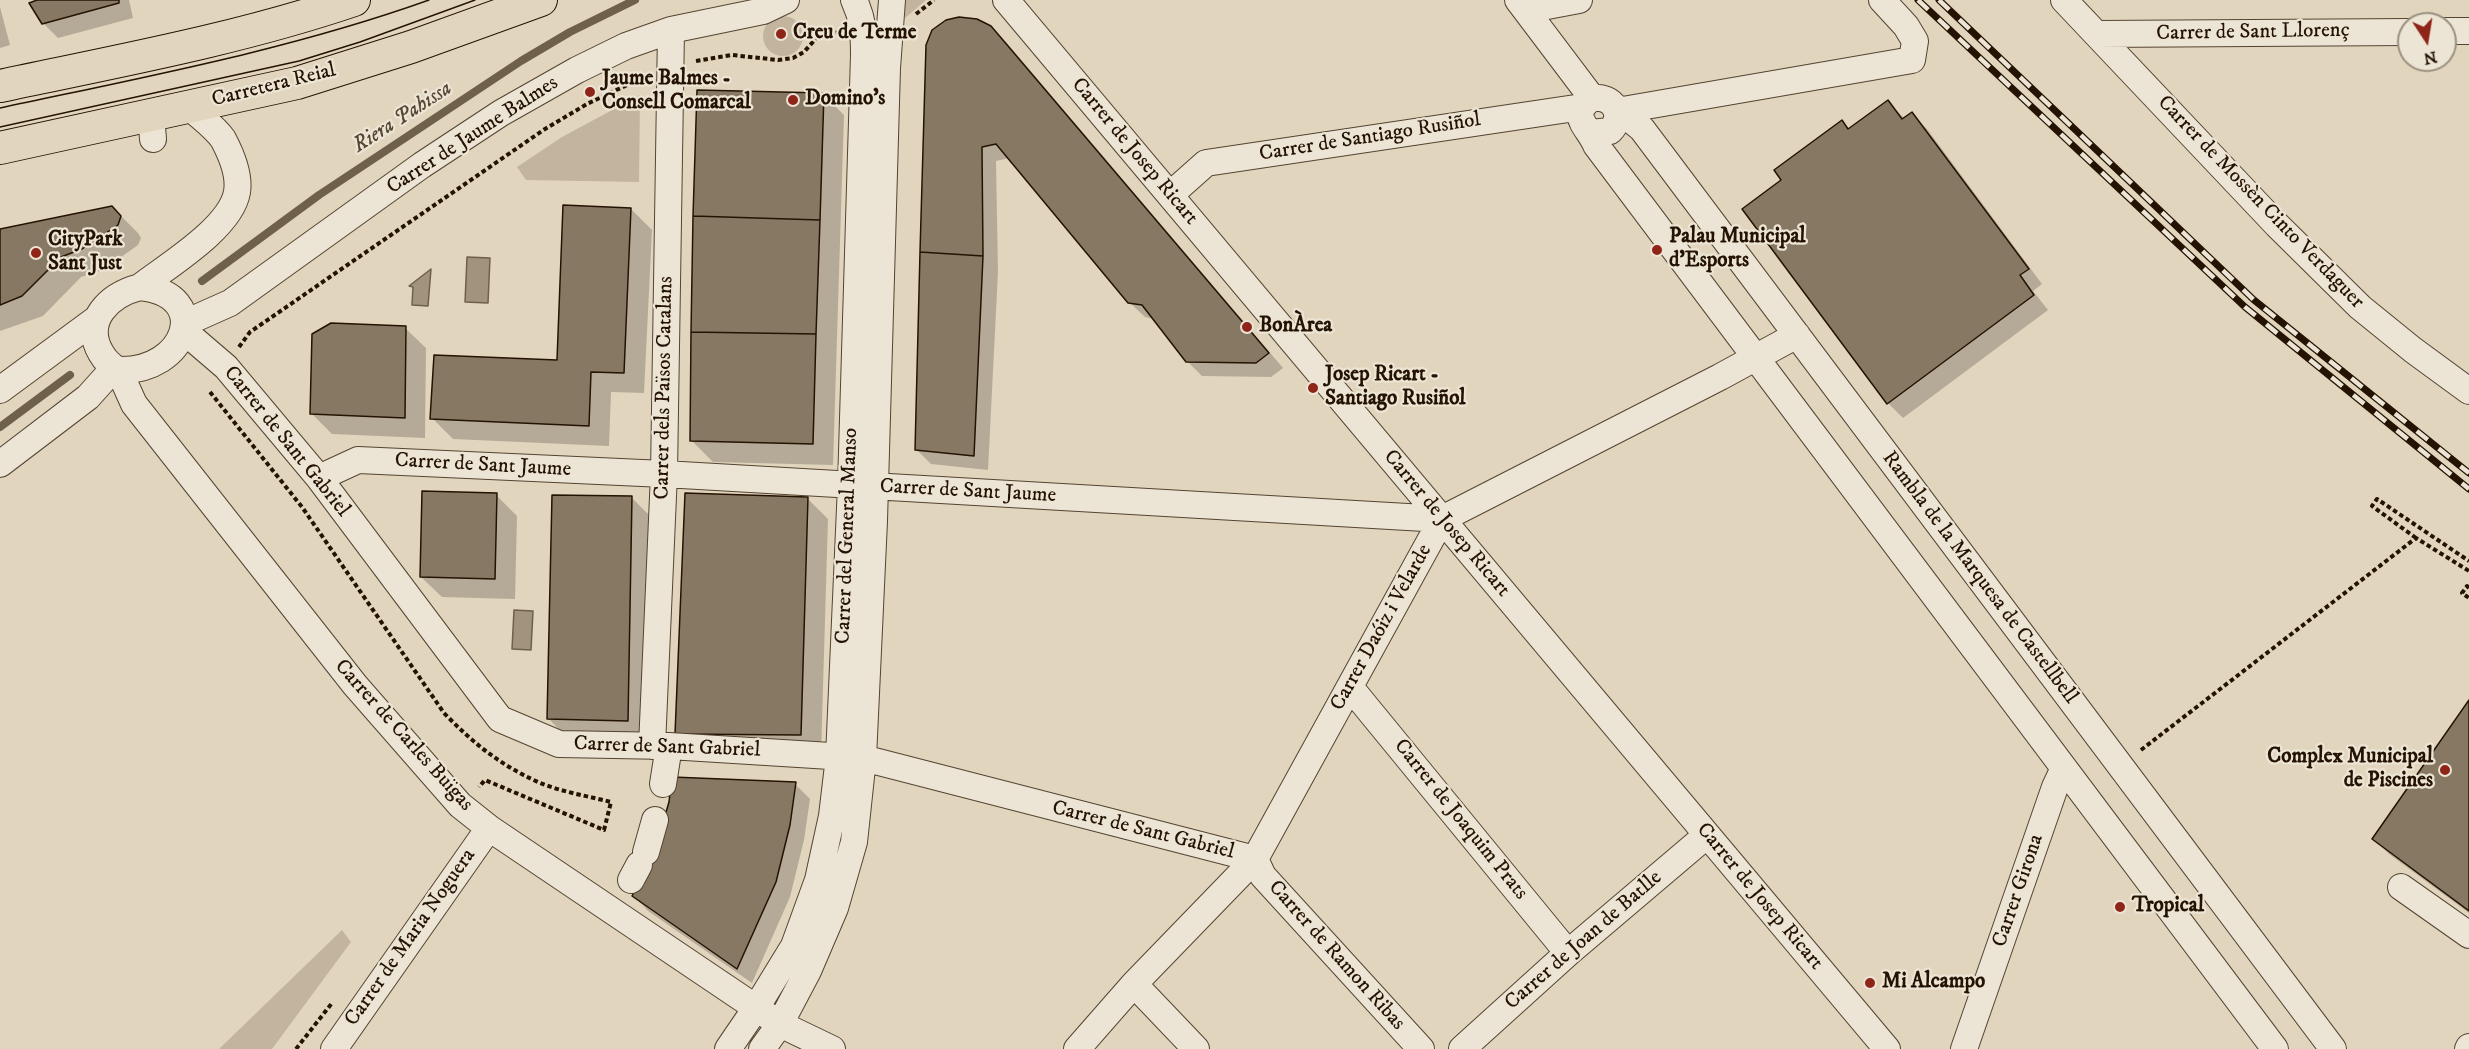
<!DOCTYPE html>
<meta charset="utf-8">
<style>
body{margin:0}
#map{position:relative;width:2469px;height:1049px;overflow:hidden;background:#e2d5bd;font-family:"IM FELL DW Pica",serif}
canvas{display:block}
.north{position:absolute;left:2397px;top:12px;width:60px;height:60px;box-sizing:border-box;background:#ece4d4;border:2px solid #9c9080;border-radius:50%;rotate:168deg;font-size:16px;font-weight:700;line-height:24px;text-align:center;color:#241302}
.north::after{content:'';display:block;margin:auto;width:21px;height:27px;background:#8f2418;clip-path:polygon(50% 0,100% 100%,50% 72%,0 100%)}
</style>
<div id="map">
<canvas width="2469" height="1049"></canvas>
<div class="north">N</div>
</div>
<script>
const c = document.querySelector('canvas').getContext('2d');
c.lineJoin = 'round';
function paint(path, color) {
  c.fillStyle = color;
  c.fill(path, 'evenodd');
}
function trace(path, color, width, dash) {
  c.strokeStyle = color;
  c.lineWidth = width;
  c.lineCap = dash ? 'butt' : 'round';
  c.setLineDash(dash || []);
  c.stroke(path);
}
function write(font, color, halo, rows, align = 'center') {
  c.font = font + ' "IM FELL DW Pica",serif';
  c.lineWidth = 4.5;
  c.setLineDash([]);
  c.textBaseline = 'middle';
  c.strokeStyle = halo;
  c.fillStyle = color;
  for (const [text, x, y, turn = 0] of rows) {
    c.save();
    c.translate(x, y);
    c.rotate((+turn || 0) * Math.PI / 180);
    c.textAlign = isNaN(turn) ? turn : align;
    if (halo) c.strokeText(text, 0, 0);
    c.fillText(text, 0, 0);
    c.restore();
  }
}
const green = new Path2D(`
 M 905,0 L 926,0 L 905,18 Z
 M763 36a20 20 0 1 1 40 0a20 20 0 1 1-40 0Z
 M 640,95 L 639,182 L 526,180 L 517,167 L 562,137 Z
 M 342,930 L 351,942 L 272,1049 L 219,1049 Z`);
const water = new Path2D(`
 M 467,257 L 490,258 L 488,303 L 465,302 Z
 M 431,269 L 428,306 L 412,305 L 413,287 L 409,286 Z
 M 514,610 L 533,611 L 531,650 L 512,649 Z`);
const shadow = new Path2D(`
 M 39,0 L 129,0 L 133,18 L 58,38 L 43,23 Z
 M 0,7 L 10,45 L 0,48 Z
 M 990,27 L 1006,42 L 1283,368 L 1271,377 L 1202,376 L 1187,361 L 1154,319 L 1145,317 L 1129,302 L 1010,158 L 996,161 L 998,272 L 988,470 L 931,464 L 916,449 Z
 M 823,94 L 844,115 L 833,465 L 713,462 L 692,441 Z
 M 1888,102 L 1905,119 L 1912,114 L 1927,129 L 2042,284 L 2033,291 L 2048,310 L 1903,418 L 1888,403 L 1784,180 L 1842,122 L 1850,130 Z
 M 112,207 L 138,233 L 141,238 L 138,245 L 103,270 L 81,277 L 43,316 L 0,331 L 0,231 Z
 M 631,209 L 652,230 L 644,393 L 611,392 L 609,446 L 453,439 L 432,418 L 558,362 Z
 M 405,328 L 426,348 L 425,438 L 332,434 L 311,413 Z
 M 496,495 L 517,516 L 515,599 L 442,597 L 421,577 Z
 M 632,498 L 653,519 L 648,741 L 569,740 L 549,719 Z
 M 807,498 L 828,519 L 821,755 L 676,734 Z
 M 2469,703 L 2469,913 L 2389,854 L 2374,839 Z
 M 795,784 L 810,799 L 804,840 L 790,897 L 752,983 L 648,911 L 634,896 Z`);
const stream = new Path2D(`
 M 202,281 L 319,195 L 521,61 L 570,32 L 635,0
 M 0,427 L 70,375`);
const building = new Path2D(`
 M 119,0 L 119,3 L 42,24 L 29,3 L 37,0 Z
 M 959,17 L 977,19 L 991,26 L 1269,353 L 1256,363 L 1186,362 L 1142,305 L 1128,303 L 996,144 L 982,147 L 983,256 L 920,252 L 926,45 L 932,30 L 946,20 Z
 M 697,90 L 824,93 L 820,220 L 693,216 Z
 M 1888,100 L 1902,119 L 1912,112 L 2029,269 L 2020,275 L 2034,295 L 1887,404 L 1742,209 L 1781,180 L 1774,170 L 1842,120 L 1848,129 Z
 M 563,205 L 631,208 L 624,373 L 591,372 L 589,426 L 430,419 L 434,355 L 557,360 Z
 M 112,206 L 121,216 L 118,225 L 82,249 L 61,257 L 22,296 L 0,305 L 0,229 Z
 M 693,216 L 820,220 L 816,334 L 691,332 Z
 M 920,252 L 983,256 L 974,456 L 915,450 Z
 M 331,323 L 406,326 L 405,418 L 310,414 L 312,334 Z
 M 691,332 L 816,334 L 813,444 L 690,441 Z
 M 422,491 L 497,493 L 495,579 L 420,577 Z
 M 685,493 L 808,497 L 801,735 L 675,734 Z
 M 552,495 L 632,496 L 628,721 L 547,719 Z
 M 2469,700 L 2469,911 L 2372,839 Z
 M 672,777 L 796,782 L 790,825 L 776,882 L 737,969 L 632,896 L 642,877 L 661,829 L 669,802 Z`);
const path = new Path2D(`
 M 916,14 L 934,0
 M 696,61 L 732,55 L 778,60 L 793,58 L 804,52 L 819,35 L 840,32
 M 239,347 L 250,332 L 545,129 L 587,104 L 646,76
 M 210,392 L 302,507 L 444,713 C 473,743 500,765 538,782 C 561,792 588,796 611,802 L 604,830 L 485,780 L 479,787
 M 2416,538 L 2372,506 L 2377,499 L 2469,561
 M 2469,588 L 2467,586 L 2462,593 L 2469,598
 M 2141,750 L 2416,538 L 2469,571
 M 296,1049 L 332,1003`);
const minor = new Path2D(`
 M 1006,0 L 1887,1049
 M 1518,0 L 1592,98
 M 2064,0 L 2277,225 L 2360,307 L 2413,350 L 2469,391
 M 1526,10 L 1579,0
 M 2445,31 L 2469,31
 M 2097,34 L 2409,32
 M 1617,111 L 1912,60 L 1915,41 L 1906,26 L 1882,0
 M 151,115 L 153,139
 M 1618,118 L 1631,120 L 1642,129 L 2333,1049
 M 1591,133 L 1610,131 C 1626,115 1613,95 1592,98 C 1567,115 1589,127 1596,145 L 2275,1049
 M 1170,195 L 1206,163 L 1582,107
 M 140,287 C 214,295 186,373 118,370 C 111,366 105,360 101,353 C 82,321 109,295 140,287 Z
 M 140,287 C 167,266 231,228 237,192 C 240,174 231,154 223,139 C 215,127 200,117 190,107
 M 185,323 L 230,303 L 422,165 L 501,113 L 577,70 L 626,46 L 671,30 L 763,11 L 786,0
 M 184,331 L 226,367 L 319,478 L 500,719 L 559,744 L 669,746 L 863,758 L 1255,859
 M 123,370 L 125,384 L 134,404 L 355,685 L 460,805 L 489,828 L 780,1024 L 832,1049
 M 0,390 L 95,320
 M 0,464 L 88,397 L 114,368
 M 319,478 L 358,460 L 664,474 L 1442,519
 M 1350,687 L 1568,953
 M 652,746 L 664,474 L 671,30
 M 663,784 L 669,746
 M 646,852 L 655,820
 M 1255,859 L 1263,876 L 1421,1049
 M 631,880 L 639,865
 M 2401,887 L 2469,935
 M 1134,984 L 1196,1049
 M 334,1049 L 489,828
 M 728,1049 L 756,1008 L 794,946 L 818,880 L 832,816 L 839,757 L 851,485 L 864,55 C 864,34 863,19 854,0
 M 762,1049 L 780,1024 L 808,971 L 835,908 L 854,842 L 863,758 L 874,521 L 887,68 L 892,0
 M 1077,1049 L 1134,984 L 1255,859 L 1442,519 L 1720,377 L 1797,335
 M 1462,1049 L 1568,953 L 1707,835
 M 1964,1049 L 2055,787 L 2064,768
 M 2468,1049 L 2469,1047`);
const major = new Path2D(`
 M 0,86 C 118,61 239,39 354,0
 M 0,148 L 297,83 L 411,47 L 541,0`);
const tram = new Path2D(`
 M 0,108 C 144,77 289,50 429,0
 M 0,127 L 299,61 L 360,42 L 475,0`);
const rail = new Path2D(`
 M 1918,0 L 2245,307 L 2469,489
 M 1939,0 L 2254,300 L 2469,473`);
const markers = [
 [781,34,6,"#8f2418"],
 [590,92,6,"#8f2418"],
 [793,100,6,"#8f2418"],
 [1657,250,6,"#8f2418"],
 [36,253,6,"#8f2418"],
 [1247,327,6,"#8f2418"],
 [1313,388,6,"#8f2418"],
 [2445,770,6,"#8f2418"],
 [2120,907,6,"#8f2418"],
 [1870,983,6,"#8f2418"]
];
const streetNames = [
 ["Carrer de Sant Llorenç",2253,33,-1],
 ["Carretera Reial",274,86,-14],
 ["Carrer de Jaume Balmes",473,136,-33],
 ["Carrer de Santiago Rusiñol",1370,138,-9],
 ["Carrer de Josep Ricart",1134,152,50],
 ["Carrer de Mossèn Cinto Verdaguer",2260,203,46],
 ["Carrer dels Països Catalans",665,388,-89],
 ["Carrer de Sant Gabriel",286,442,51],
 ["Carrer de Sant Jaume",483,466,3],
 ["Carrer de Sant Jaume",968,492,3],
 ["Carrer de Josep Ricart",1446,524,50],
 ["Carrer del General Manso",848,536,-88],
 ["Rambla de la Marquesa de Castellbell",1979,578,53],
 ["Carrer Daóiz i Velarde",1382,628,-61],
 ["Carrer de Carles Buïgas",403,736,48],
 ["Carrer de Sant Gabriel",667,748,2],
 ["Carrer de Joaquim Prats",1460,820,51],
 ["Carrer de Sant Gabriel",1143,831,14],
 ["Carrer Girona",2019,891,-71],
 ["Carrer de Josep Ricart",1759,897,50],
 ["Carrer de Maria Noguera",411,938,-55],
 ["Carrer de Joan de Batlle",1584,941,-41],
 ["Carrer de Ramon Ribas",1336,956,48]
];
const poiNames = [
 ["Creu de Terme",793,34],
 ["Jaume Balmes -",602,80],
 ["Consell Comarcal",602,104],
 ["Domino's",805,100],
 ["Palau Municipal",1669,238],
 ["d'Esports",1669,262],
 ["CityPark",48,241],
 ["Sant Just",48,265],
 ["BonÀrea",1259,327],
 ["Josep Ricart -",1325,376],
 ["Santiago Rusiñol",1325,400],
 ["Complex Municipal",2433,758,"right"],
 ["de Piscines",2433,782,"right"],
 ["Tropical",2132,907],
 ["Mi Alcampo",1882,983]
];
const waterNames = [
 ["Riera Pahissa",403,118,-33]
];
paint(green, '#c2b49d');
paint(water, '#a1937d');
trace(water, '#6f604c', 1.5);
paint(shadow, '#0003');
trace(stream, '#6f604c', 8);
paint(building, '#877863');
trace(building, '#241302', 1.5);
trace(minor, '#544431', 28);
trace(major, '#241302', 34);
trace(path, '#241302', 4, [4.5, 3]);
trace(minor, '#ece4d4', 26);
trace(major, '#e2d5bd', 32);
trace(tram, '#241302', 1.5);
trace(rail, '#241302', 7);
trace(rail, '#ece4d4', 4.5, [14]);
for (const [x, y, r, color] of markers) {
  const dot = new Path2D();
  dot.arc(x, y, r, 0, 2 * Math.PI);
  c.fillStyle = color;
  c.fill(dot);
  trace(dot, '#ece4d4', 2);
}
write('21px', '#241302', '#ece4d4', streetNames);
write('bold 21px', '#241302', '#ece4d4', poiNames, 'left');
write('italic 22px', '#564633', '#ece4d4', waterNames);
</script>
